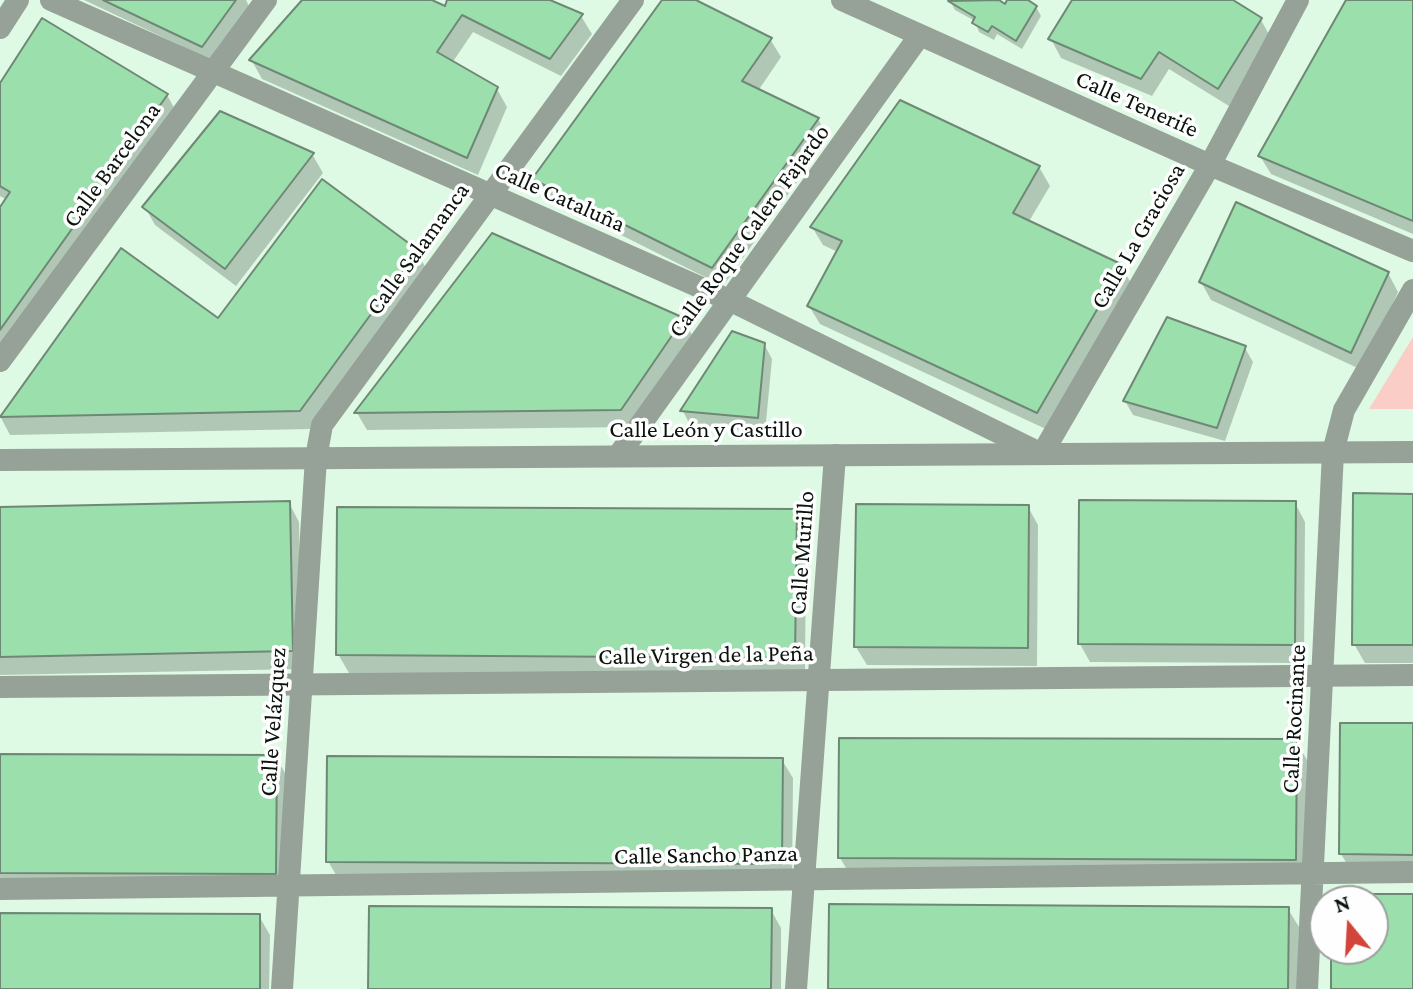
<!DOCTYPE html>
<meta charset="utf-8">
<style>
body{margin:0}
#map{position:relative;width:1413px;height:989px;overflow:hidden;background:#def9e4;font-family:"Crimson Pro",serif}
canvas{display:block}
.north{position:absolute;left:1309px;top:885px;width:80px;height:80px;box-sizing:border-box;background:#fefefe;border:2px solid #9ca09d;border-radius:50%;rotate:342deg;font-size:22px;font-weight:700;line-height:32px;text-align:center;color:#0a130c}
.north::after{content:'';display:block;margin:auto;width:28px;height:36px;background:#d3453a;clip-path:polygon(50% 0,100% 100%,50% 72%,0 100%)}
</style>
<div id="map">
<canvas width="1413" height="989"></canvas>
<div class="north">N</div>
</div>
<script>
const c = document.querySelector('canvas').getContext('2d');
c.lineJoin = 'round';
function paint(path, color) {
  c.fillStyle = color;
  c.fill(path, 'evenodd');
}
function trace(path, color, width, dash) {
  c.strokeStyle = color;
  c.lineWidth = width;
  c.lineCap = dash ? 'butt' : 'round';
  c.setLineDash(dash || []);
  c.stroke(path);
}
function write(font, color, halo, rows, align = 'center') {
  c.font = font + ' "Crimson Pro",serif';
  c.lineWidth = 7;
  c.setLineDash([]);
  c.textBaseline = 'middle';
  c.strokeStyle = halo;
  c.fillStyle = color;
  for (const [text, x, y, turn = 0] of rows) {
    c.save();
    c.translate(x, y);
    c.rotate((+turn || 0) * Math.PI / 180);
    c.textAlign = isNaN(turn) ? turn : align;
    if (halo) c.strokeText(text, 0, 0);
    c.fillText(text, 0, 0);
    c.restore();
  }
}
const green = new Path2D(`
 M 1413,337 L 1413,409 L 1369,409 Z`);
const shadow = new Path2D(`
 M 84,0 L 246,0 L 249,6 L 211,60 Z
 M 304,0 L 427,0 L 446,8 L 449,0 L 545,0 L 581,16 L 592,34 L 561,76 L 473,32 L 452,63 L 497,89 L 507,107 L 478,175 L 262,79 L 252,61 Z
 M 665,0 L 691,0 L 770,39 L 781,57 L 758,91 L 818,119 L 828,138 L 723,286 L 545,197 L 534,179 Z
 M 995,0 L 1006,6 L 1009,0 L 1024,0 L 1036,7 L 1041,16 L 1022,49 L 997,34 L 994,40 L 979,32 L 975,21 L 955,10 L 950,1 Z
 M 1074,0 L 1229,0 L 1261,20 L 1271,38 L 1229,106 L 1169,69 L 1152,96 L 1061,58 L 1051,39 Z
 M 1348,0 L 1413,0 L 1413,234 L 1271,174 L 1260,156 Z
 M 0,86 L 167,95 L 177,113 L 0,362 L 0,211 L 7,200 L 0,196 Z
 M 312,154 L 323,173 L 236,286 L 155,225 L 145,207 Z
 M 1039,167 L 1050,186 L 1028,223 L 1122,267 L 1132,285 L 1048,430 L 820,324 L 809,306 L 838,252 L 823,245 L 812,227 Z
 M 122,250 L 218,321 L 417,252 L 427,270 L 310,429 L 10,435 L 0,416 Z
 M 1388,273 L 1398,292 L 1362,370 L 1211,300 L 1201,282 Z
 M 683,319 L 693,337 L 632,427 L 367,430 L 357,413 Z
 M 764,344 L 772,359 L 765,432 L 690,425 L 683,411 Z
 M 1245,348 L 1253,362 L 1225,441 L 1133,415 L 1125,401 Z
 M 1413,495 L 1413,663 L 1365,663 L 1354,644 Z
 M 289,503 L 299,522 L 302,669 L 0,675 L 0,509 Z
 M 1295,503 L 1305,522 L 1304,663 L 1090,662 L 1080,644 Z
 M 1028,507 L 1038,525 L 1037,666 L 867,665 L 856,647 Z
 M 795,511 L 806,529 L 805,675 L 349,673 L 338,654 Z
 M 1413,725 L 1413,872 L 1352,872 L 1341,854 Z
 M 1296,741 L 1307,760 L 1306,878 L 851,876 L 840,858 Z
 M 0,756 L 276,757 L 286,775 L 285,892 L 0,891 Z
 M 782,760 L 793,778 L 792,882 L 339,880 L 328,861 Z
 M 1288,909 L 1299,927 L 1298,989 L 830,989 Z
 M 771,910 L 781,928 L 781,989 L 370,989 Z
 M 0,915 L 259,916 L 270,935 L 269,989 L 0,989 Z`);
const building = new Path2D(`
 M 103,0 L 236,0 L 202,47 Z
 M 302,0 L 432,0 L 445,6 L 447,0 L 550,0 L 583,14 L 550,59 L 462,15 L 437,52 L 498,87 L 467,158 L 249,60 Z
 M 662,0 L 696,0 L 772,38 L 742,81 L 819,118 L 712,268 L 532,179 Z
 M 999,0 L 1005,4 L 1007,0 L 1028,0 L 1037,6 L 1016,41 L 992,26 L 988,32 L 972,23 L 975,17 L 948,1 Z
 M 1072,0 L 1233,0 L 1262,18 L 1218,89 L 1159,52 L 1141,79 L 1048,39 Z
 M 1346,0 L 1413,0 L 1413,221 L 1258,156 Z
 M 42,18 L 168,94 L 0,330 L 0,207 L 10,192 L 0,186 L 0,83 Z
 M 900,100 L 1040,166 L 1013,213 L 1123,265 L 1037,413 L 807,306 L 842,241 L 810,227 Z
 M 220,111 L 314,153 L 225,269 L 142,207 Z
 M 322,179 L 418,250 L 300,411 L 0,417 L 121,248 L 218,318 Z
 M 1236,202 L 1389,272 L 1351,353 L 1199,282 Z
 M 492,233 L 684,318 L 621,410 L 354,413 Z
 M 1167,317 L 1246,346 L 1217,428 L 1123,401 Z
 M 732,331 L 765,343 L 758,418 L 680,411 Z
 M 1353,493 L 1413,494 L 1413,645 L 1352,645 Z
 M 1079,500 L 1296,501 L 1295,645 L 1078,644 Z
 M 290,501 L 293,651 L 0,657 L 0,507 Z
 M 856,504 L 1029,505 L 1028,648 L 854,647 Z
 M 337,507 L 797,509 L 795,658 L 336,655 Z
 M 1340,723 L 1413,723 L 1413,855 L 1339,854 Z
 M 839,738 L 1297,739 L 1296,860 L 838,858 Z
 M 0,754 L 277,755 L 276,874 L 0,873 Z
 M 327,756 L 783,758 L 782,864 L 326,862 Z
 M 1331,894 L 1413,894 L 1413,989 L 1331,989 L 1331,949 L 1373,949 L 1373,901 L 1331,901 Z
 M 829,904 L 1289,907 L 1288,989 L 828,989 Z
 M 369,906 L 772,908 L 771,989 L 368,989 Z
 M 0,913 L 260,914 L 260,989 L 0,989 Z`);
const minor = new Path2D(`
 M 51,0 L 731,301 L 1042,454 L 1210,165 L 1298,0
 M 842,0 L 1210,165 L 1413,251
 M 0,28 L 18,0
 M 0,361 L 266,0
 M 618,456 L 920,35
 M 0,889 L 1413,872
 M 282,989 L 316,458 L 322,425 L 633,0
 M 796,989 L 835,455
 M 1307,989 L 1333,452 L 1344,410 L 1413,290`);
const tertiary = new Path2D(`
 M 0,460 L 1413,452
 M 0,687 L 1413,675`);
const streetNames = [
 ["Calle Tenerife",1137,104,24],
 ["Calle Barcelona",112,165,-54],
 ["Calle Cataluña",560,197,24],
 ["Calle Roque Calero Fajardo",749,231,-54],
 ["Calle La Graciosa",1138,236,-60],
 ["Calle Salamanca",418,249,-54],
 ["Calle León y Castillo",706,430],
 ["Calle Murillo",802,553,-86],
 ["Calle Virgen de la Peña",706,655,-1],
 ["Calle Rocinante",1294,719,-87],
 ["Calle Velázquez",273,722,-86],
 ["Calle Sancho Panza",706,855,-1]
];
paint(green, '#facdc6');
paint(shadow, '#0003');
paint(building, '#9adfac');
trace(building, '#6f8875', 2);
trace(minor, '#96a198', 22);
trace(tertiary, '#96a198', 22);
write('24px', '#0a130c', '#fefefe', streetNames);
</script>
